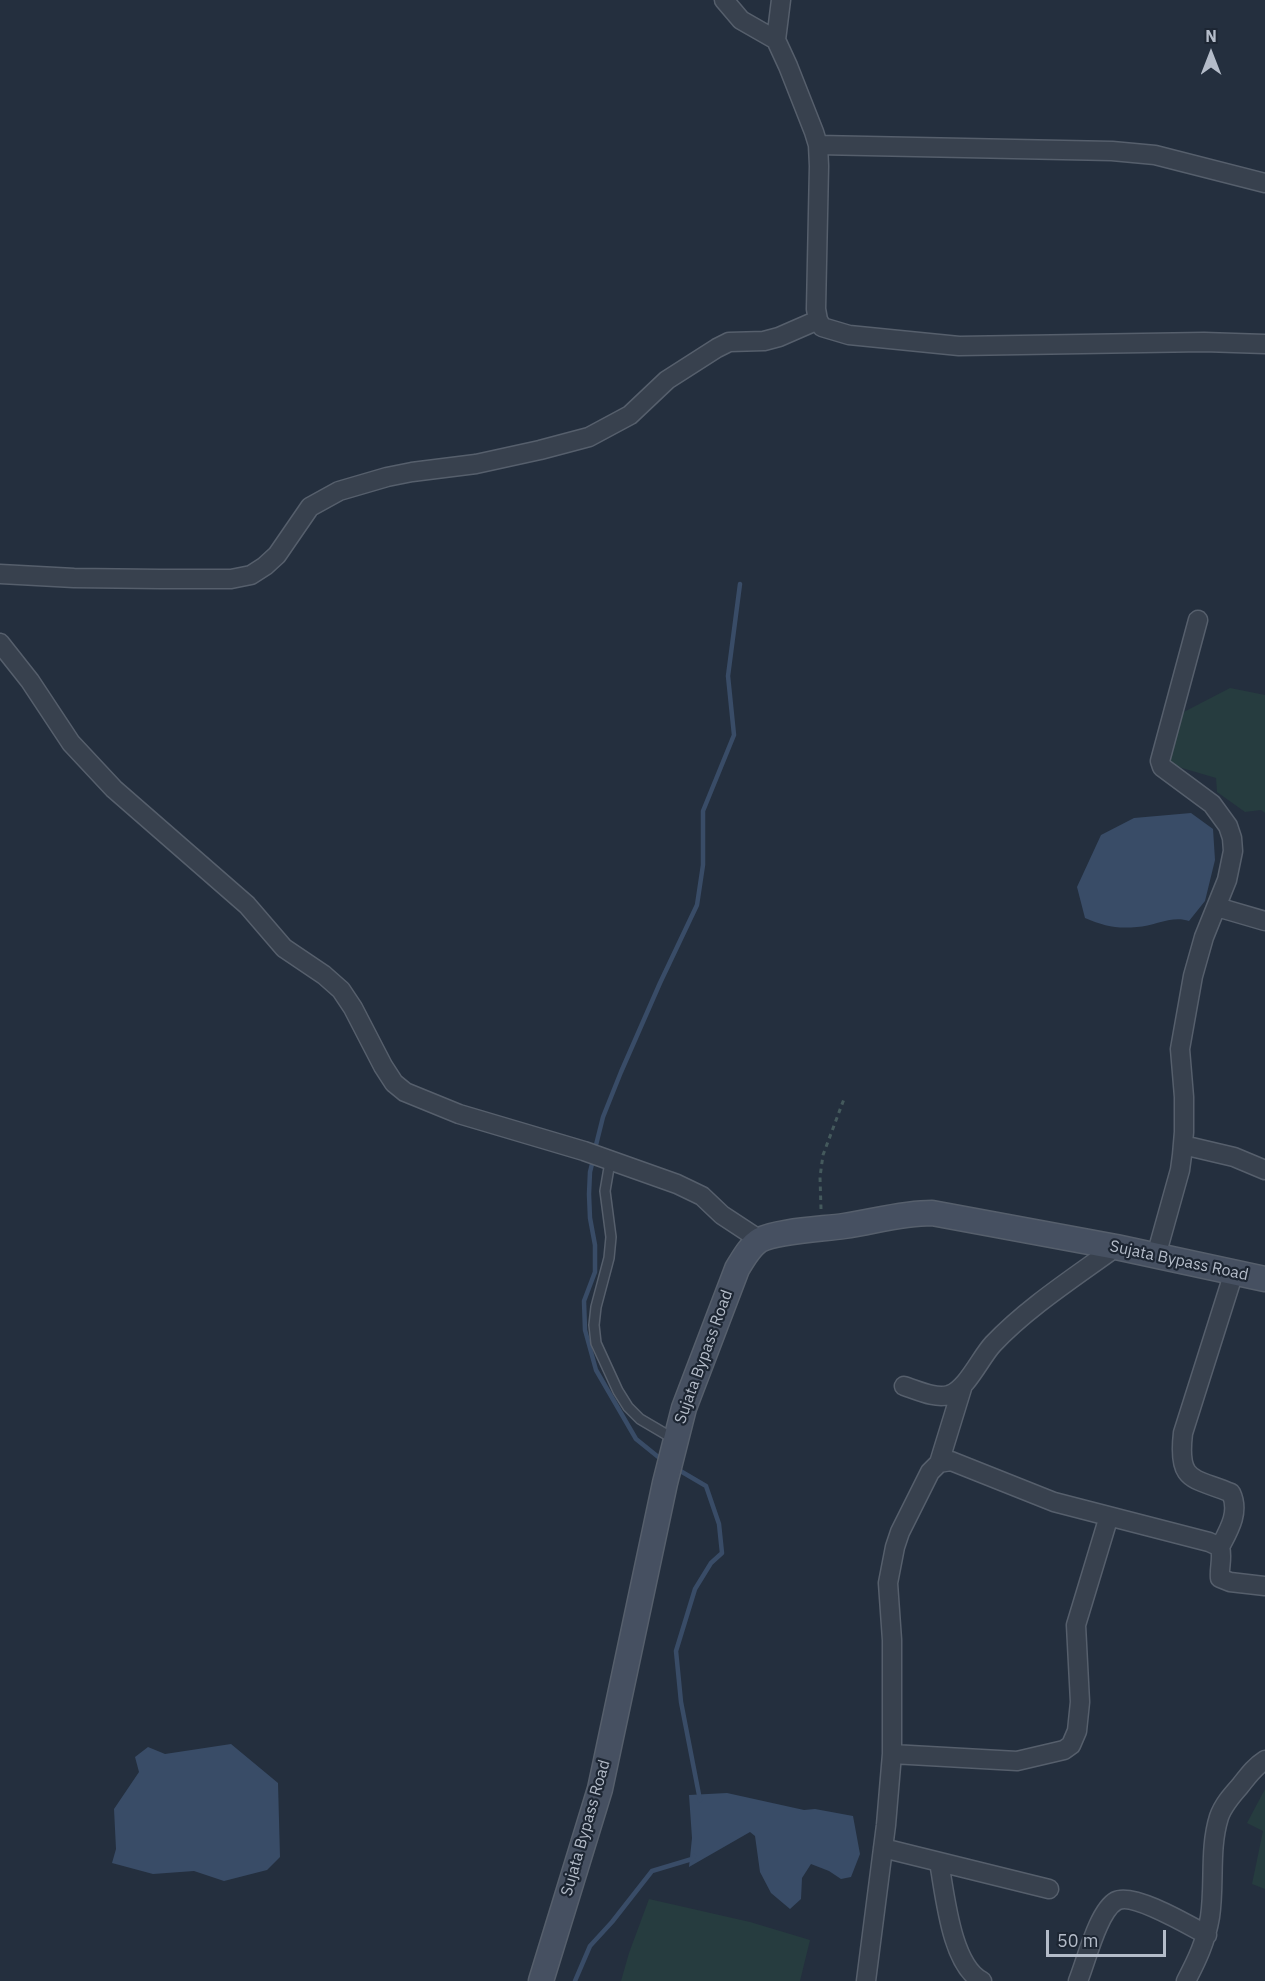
<!DOCTYPE html>
<style>
body{margin:0}
#map{position:relative;width:1265px;height:1981px;overflow:hidden;background:#242f3e;font-family:"IBM Plex Sans",sans-serif}
canvas{display:block}
.north{position:absolute;left:1181px;top:24px;width:60px;height:60px;-webkit-text-stroke:4px #1d2633;paint-order:stroke;rotate:0deg;font-size:16px;font-weight:700;line-height:24px;text-align:center;color:#b4bcc9}
.north::after{content:'';display:block;margin:auto;width:21px;height:27px;background:#b4bcc9;clip-path:polygon(50% 0,100% 100%,50% 72%,0 100%)}
.scale{position:absolute;left:1046px;top:1930px;width:120px;height:27px;box-sizing:border-box;border:3px solid #b4bcc9;border-top:0;padding-left:8px;font-size:18px;line-height:21px;white-space:nowrap;color:#b4bcc9;-webkit-text-stroke:4px #1d2633;paint-order:stroke}
</style>
<div id="map">
<canvas width="1265" height="1981"></canvas>
<div class="north">N</div>
<div class="scale">50 m</div>
</div>
<script>
const c = document.querySelector('canvas').getContext('2d');
c.lineJoin = 'round';
function paint(path, color) {
  c.fillStyle = color;
  c.fill(path, 'evenodd');
}
function trace(path, color, width, dash) {
  c.strokeStyle = color;
  c.lineWidth = width;
  c.lineCap = dash ? 'butt' : 'round';
  c.setLineDash(dash || []);
  c.stroke(path);
}
function write(font, color, halo, rows, align = 'center') {
  c.font = font + ' "IBM Plex Sans",sans-serif';
  c.lineWidth = 4.5;
  c.setLineDash([]);
  c.textBaseline = 'middle';
  c.strokeStyle = halo;
  c.fillStyle = color;
  for (const [text, x, y, turn = 0] of rows) {
    c.save();
    c.translate(x, y);
    c.rotate((+turn || 0) * Math.PI / 180);
    c.textAlign = isNaN(turn) ? turn : align;
    if (halo) c.strokeText(text, 0, 0);
    c.fillText(text, 0, 0);
    c.restore();
  }
}
const green = new Path2D(`
 M 1230,688 L 1265,695 L 1265,813 L 1261,810 L 1245,812 L 1217,792 L 1216,778 L 1165,763 L 1178,715 Z
 M 1265,1789 L 1265,1889 L 1252,1884 L 1263,1831 L 1247,1823 Z
 M 649,1899 L 750,1922 L 810,1940 L 800,1981 L 621,1981 L 629,1953 Z`);
const water = new Path2D(`
 M 1191,813 L 1213,829 L 1215,860 L 1205,901 L 1189,921 C 1172,915 1155,926 1137,927 C 1116,929 1104,926 1085,918 L 1077,887 L 1101,835 L 1134,818 Z
 M 231,1744 L 278,1783 L 280,1857 L 267,1870 L 224,1881 L 194,1871 L 153,1874 L 112,1863 L 116,1849 L 114,1809 L 139,1772 L 135,1757 L 148,1747 L 165,1754 Z
 M 727,1793 L 804,1810 L 815,1809 L 853,1816 L 860,1854 L 851,1877 L 841,1879 L 829,1871 L 811,1864 L 802,1878 L 801,1899 L 790,1909 L 771,1893 L 760,1872 L 755,1836 L 750,1832 L 689,1867 L 692,1838 L 689,1795 Z`);
const stream = new Path2D(`
 M 595,1149 L 603,1117 L 621,1072 L 660,983 L 697,905 L 703,865 L 703,811 L 734,735 L 728,676 L 740,584
 M 593,1160 L 590,1172 L 589,1194 L 590,1218 L 595,1245 L 595,1272 L 584,1301 L 585,1330 L 596,1370 L 636,1439 L 662,1460
 M 677,1469 L 706,1486 L 719,1524 L 722,1553 L 711,1563 L 695,1589 L 676,1651 L 681,1702 L 700,1800
 M 575,1981 L 590,1946 L 612,1922 L 652,1871 L 692,1859 L 694,1856`);
const path = new Path2D(`
 M 821,1209 L 820,1177 L 823,1155 L 844,1099`);
const lane = new Path2D(`
 M 610,1162 L 605,1191 L 611,1237 L 609,1258 L 596,1307 L 594,1325 L 596,1343 L 618,1391 L 628,1407 L 640,1419 L 674,1439`);
const street = new Path2D(`
 M 724,0 L 741,20 L 776,40 L 788,66 L 814,132 L 818,145 L 819,166 L 816,309 L 818,320 L 822,327 L 849,335 L 959,346 L 1204,342 L 1265,344
 M 776,40 L 781,0
 M 818,145 L 1112,151 L 1155,155 L 1265,183
 M 0,574 L 74,578 L 160,579 L 231,579 L 251,575 L 265,566 L 277,555 L 310,507 L 339,491 L 387,477 L 412,472 L 476,464 L 540,450 L 589,437 L 630,415 L 667,380 L 717,348 L 729,342 L 764,341 L 779,337 L 818,320
 M 0,643 L 30,681 L 71,743 L 114,789 L 247,905 L 284,948 L 324,975 L 341,990 L 353,1008 L 383,1066 L 394,1083 L 405,1092 L 459,1114 L 584,1151 L 677,1184 L 702,1196 L 722,1215 L 760,1240
 M 1217,907 L 1265,921
 M 1183,1145 L 1234,1157 L 1265,1170
 M 1156,1256 L 1180,1170 L 1182,1155 L 1184,1132 L 1184,1097 L 1180,1049 L 1193,976 L 1204,937 L 1227,880 L 1233,851 L 1232,838 L 1228,826 L 1212,804 L 1162,767 L 1160,761 L 1198,620
 M 904,1386 C 917,1390 935,1399 949,1395 C 967,1389 980,1358 993,1344 C 1028,1307 1075,1277 1116,1247
 M 939,1463 L 963,1385
 M 1220,1547 C 1229,1530 1240,1512 1231,1493 C 1194,1477 1177,1484 1183,1433 L 1234,1272
 M 892,1754 L 1017,1761 L 1064,1750 L 1071,1745 L 1077,1731 L 1080,1702 L 1076,1625 L 1109,1516
 M 883,1848 L 1049,1889
 M 939,1862 C 945,1894 951,1965 982,1981
 M 866,1981 L 886,1825 L 892,1754 L 892,1640 L 888,1583 L 895,1547 L 900,1532 L 930,1472 L 939,1463 L 951,1461 L 1054,1502 L 1209,1542 L 1220,1547 C 1223,1558 1219,1567 1220,1578 L 1230,1582 L 1265,1586
 M 1078,1981 C 1086,1962 1098,1911 1116,1901 C 1133,1892 1190,1926 1207,1935
 M 1186,1981 C 1197,1960 1206,1941 1210,1917 C 1215,1884 1209,1849 1219,1817 C 1223,1805 1232,1795 1240,1786 C 1248,1776 1254,1767 1265,1760`);
const secondary = new Path2D(`
 M 541,1981 L 600,1789 L 665,1483 L 684,1408 L 737,1269 C 743,1259 750,1246 760,1240 C 776,1231 823,1229 844,1226 C 873,1222 901,1213 932,1213 L 1116,1247 L 1265,1279`);
const streetNames = [
 ["Sujata Bypass Road",1179,1261,12],
 ["Sujata Bypass Road",704,1357,-70],
 ["Sujata Bypass Road",586,1828,-74]
];
paint(green, '#263c3f');
paint(water, '#394c67');
trace(stream, '#394c67', 4.5);
trace(lane, '#565f6c', 12);
trace(street, '#565f6c', 21);
trace(secondary, '#565f6c', 27);
trace(path, '#44595c', 3, [4.5, 4.5]);
trace(lane, '#38414e', 9);
trace(street, '#38414e', 18);
trace(secondary, '#465061', 24);
write('16px', '#b4bcc9', '#1d2633', streetNames);
</script>
